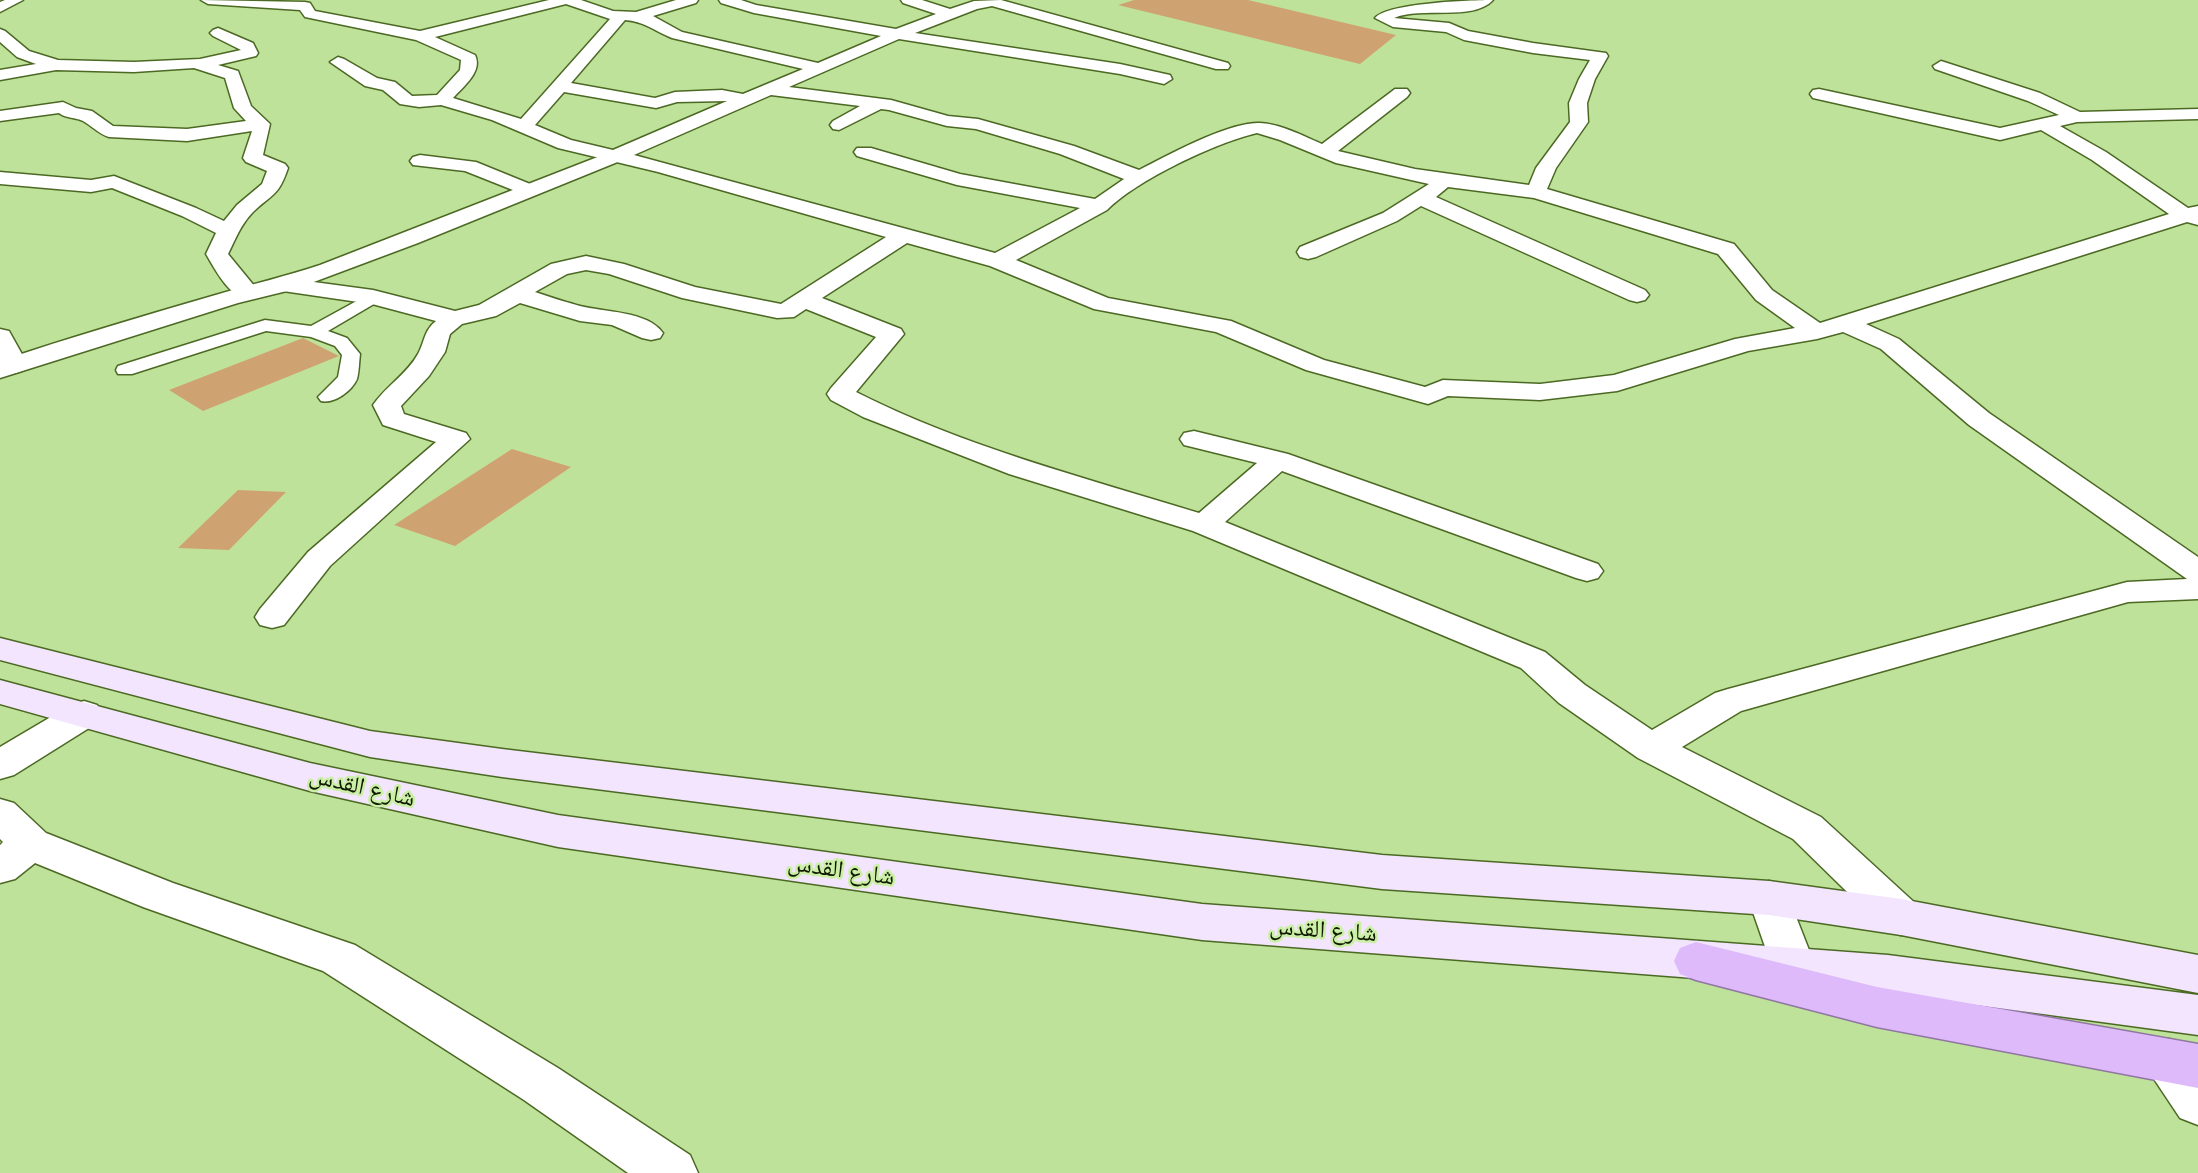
<!DOCTYPE html>
<meta charset="utf-8">
<style>
body{margin:0}
canvas{display:block;background:#bfe29a}
</style>
<canvas width="2198" height="1173"></canvas>
<script>
const c = document.querySelector('canvas').getContext('2d');
c.lineJoin = 'round';
function paint(path, color) {
  c.fillStyle = color;
  c.fill(path, 'evenodd');
}
function trace(path, color, width, dash) {
  c.strokeStyle = color;
  c.lineWidth = width;
  c.lineCap = dash ? 'butt' : 'round';
  c.setLineDash(dash || []);
  c.stroke(path);
}
function write(font, color, halo, rows, align = 'center') {
  c.font = font + ' "Times New Roman","Noto Naskh Arabic",serif';
  c.lineWidth = 5;
  c.setLineDash([]);
  c.textBaseline = 'middle';
  c.strokeStyle = halo;
  c.fillStyle = color;
  for (const [text, x, y, turn = 0] of rows) {
    c.save();
    c.translate(x, y);
    c.rotate((+turn || 0) * Math.PI / 180);
    c.textAlign = isNaN(turn) ? turn : align;
    if (halo) c.strokeText(text, 0, 0);
    c.fillText(text, 0, 0);
    c.restore();
  }
}
const green = new Path2D(`
 M 1134,0 L 1248,0 L 1396,35 L 1360,64 L 1118,5 Z
 M 303,338 L 339,356 L 203,411 L 169,390 Z
 M 512,449 L 571,467 L 455,546 L 394,525 Z
 M 238,490 L 286,492 L 229,550 L 178,548 Z`);
const service = new Path2D(`
 M 373,292 L 379,293 L 382,297 L 379,301 L 328,331 L 347,338 L 360,354 C 359,362 359,372 357,379 C 352,391 334,404 321,401 L 318,397 L 338,377 L 342,355 L 335,346 L 311,337 L 266,331 L 132,374 L 118,374 L 116,370 L 118,366 L 265,320 L 311,326 Z`);
const minor = new Path2D(`
 M 5,0 L 23,0 L 0,12 L 0,2 Z
 M 201,0 L 305,2 L 310,3 L 315,11 L 420,31 L 549,0 L 581,0 L 613,11 L 636,12 L 676,0 L 698,0 L 696,3 L 653,16 L 682,32 L 818,63 L 881,36 L 754,13 L 721,3 L 719,0 L 741,0 L 756,5 L 896,29 L 936,14 L 903,3 L 901,0 L 922,0 L 950,9 L 974,1 L 1001,0 L 1228,63 L 1230,66 L 1228,69 L 1216,69 L 992,6 L 977,9 L 915,33 L 1120,64 L 1170,75 L 1172,79 L 1164,84 L 1120,74 L 899,39 L 789,87 L 891,100 L 948,116 L 978,119 L 1074,146 L 1139,170 C 1166,156 1230,121 1260,123 C 1281,124 1303,136 1322,144 L 1395,89 L 1407,89 L 1410,93 L 1407,97 L 1338,151 L 1415,169 L 1529,185 L 1536,168 L 1570,122 L 1569,103 L 1579,79 L 1590,60 L 1533,53 L 1464,40 L 1446,32 L 1393,27 L 1375,18 C 1387,3 1471,0 1493,0 C 1473,22 1421,6 1394,18 L 1449,23 L 1468,31 L 1533,43 L 1606,53 L 1608,56 L 1595,79 L 1587,103 L 1588,122 L 1556,168 L 1547,189 L 1734,244 L 1772,290 L 1820,323 L 2169,214 L 2092,160 L 2041,130 L 2000,140 L 1813,98 L 1810,94 L 1813,90 L 1819,89 L 2000,128 L 2059,115 L 2028,101 L 1935,69 L 1933,66 L 1941,61 L 2040,93 L 2080,112 L 2198,109 L 2198,119 L 2077,122 L 2060,126 L 2106,152 L 2188,208 L 2198,206 L 2198,225 L 2187,222 L 1866,324 L 1899,339 L 1989,413 L 2198,557 L 2198,599 L 2128,602 L 1741,711 L 1682,747 L 1821,817 L 1916,904 L 1923,917 L 1916,930 L 1901,935 L 1886,930 L 1793,839 L 1638,758 L 1559,703 L 1521,668 L 1193,531 L 1009,474 L 863,417 L 831,400 L 827,394 L 831,388 L 876,337 L 806,309 L 794,317 L 777,318 L 682,298 L 609,274 L 586,270 L 567,274 L 535,292 C 550,297 565,302 580,306 C 603,312 648,311 663,333 L 660,338 L 651,340 L 642,338 L 612,325 L 580,321 L 520,303 L 496,316 L 462,324 L 450,334 L 445,352 L 429,376 L 401,406 L 404,414 L 466,433 L 470,439 L 330,566 L 284,625 L 272,628 L 260,625 L 255,617 L 260,609 L 308,552 L 436,442 L 383,425 L 373,405 C 386,386 407,374 418,354 C 425,341 424,330 436,321 L 372,304 L 276,290 L 272,285 L 276,280 L 284,278 L 373,290 L 455,311 L 479,305 L 551,264 L 586,256 L 624,264 L 695,287 L 781,304 L 886,237 L 658,172 L 558,148 L 492,120 L 441,105 L 419,107 L 400,104 L 383,90 L 365,86 L 330,62 L 338,57 L 344,59 L 377,78 L 395,82 L 412,96 L 437,95 L 460,70 L 461,60 L 416,40 L 305,17 L 300,10 L 208,4 ZM 566,4 L 610,19 L 521,119 L 453,98 C 464,86 483,71 475,55 L 435,37 ZM 625,20 C 643,21 655,31 672,38 L 803,69 L 743,94 L 722,90 L 675,92 L 655,98 L 571,83 ZM 564,92 L 656,108 L 677,102 L 727,101 L 613,150 L 571,140 L 535,125 ZM 771,95 L 860,106 L 833,121 L 830,125 L 833,129 L 839,130 L 881,109 L 889,110 L 947,126 L 976,129 L 1060,154 L 1124,179 L 1095,199 L 960,174 L 871,148 L 857,148 L 854,152 L 857,156 L 957,185 L 1080,208 L 995,253 L 634,155 ZM 1257,133 L 1280,140 L 1336,163 L 1429,184 L 1383,213 L 1300,247 L 1297,252 L 1300,257 L 1308,259 L 1316,257 L 1397,221 L 1421,206 L 1629,300 L 1637,302 L 1645,300 L 1649,295 L 1645,290 L 1436,197 L 1448,187 L 1534,198 L 1718,254 L 1756,300 L 1795,328 L 1735,339 L 1614,375 L 1540,384 L 1443,380 L 1425,387 L 1324,360 L 1231,321 L 1108,298 L 1016,260 L 1107,210 C 1137,180 1215,143 1257,133 ZM 907,243 L 990,266 L 1094,309 L 1216,332 L 1306,370 L 1428,404 L 1448,396 L 1540,400 L 1617,391 L 1748,351 L 1817,339 L 1843,332 L 1881,349 L 1969,425 L 2187,579 L 2127,582 L 1728,689 L 1715,693 L 1652,730 L 1585,685 L 1545,652 L 1225,522 L 1282,471 L 1576,578 L 1587,581 L 1598,578 L 1603,571 L 1598,564 L 1288,454 L 1194,431 L 1184,433 L 1180,439 L 1184,445 L 1257,463 L 1199,513 C 1085,478 962,446 856,392 L 904,334 L 901,329 L 822,298 Z
 M 218,28 L 253,43 L 258,53 L 256,56 L 218,65 L 238,71 L 251,106 L 270,124 L 263,155 L 285,164 L 288,168 C 278,197 273,193 253,212 C 241,224 235,240 228,254 L 260,293 L 256,298 C 232,304 217,272 206,254 L 216,233 L 182,216 L 112,188 L 91,192 L 0,184 L 0,172 L 91,180 L 114,176 L 196,208 L 224,221 L 237,205 L 262,184 L 267,171 L 246,162 L 243,158 L 252,131 L 187,141 L 109,137 C 99,134 92,126 83,121 C 75,117 67,119 59,113 L 0,121 L 0,111 L 63,102 L 76,108 L 92,111 L 113,126 L 187,129 L 246,121 L 234,108 L 225,78 L 194,68 L 134,72 L 56,70 L 0,80 L 0,70 L 36,64 L 17,57 L 0,42 L 0,29 L 5,31 L 29,51 L 58,60 L 134,62 L 200,59 L 241,50 L 213,36 L 210,33 L 213,30 Z
 M 420,155 L 476,162 L 535,186 L 538,190 L 535,194 L 528,196 L 465,171 L 413,165 L 410,161 L 413,157 Z
 M 0,329 L 9,331 L 28,365 L 24,370 L 15,373 L 6,370 L 0,361 Z
 M 84,701 L 97,705 L 103,714 L 97,723 L 14,775 L 0,779 L 0,747 L 71,705 Z
 M 0,799 L 14,803 L 46,833 L 173,883 L 355,945 L 558,1068 L 690,1155 L 698,1173 L 628,1173 L 524,1100 L 323,971 L 143,907 L 35,863 L 15,879 L 0,883 L 0,845 L 3,842 L 0,839 Z
 M 1769,881 L 1784,886 L 1816,968 L 1809,981 L 1793,987 L 1777,981 L 1748,898 L 1754,886 Z
 M 2169,1039 L 2186,1046 L 2198,1062 L 2198,1125 L 2180,1118 L 2152,1076 L 2145,1061 L 2152,1046 Z`);
const tertiary = new Path2D(`
 M 613,151 L 620,153 L 623,157 L 620,161 L 418,243 L 295,289 L 238,303 L 0,378 L 0,361 C 72,337 146,315 219,294 C 253,284 287,276 320,265 Z`);
const secondary = new Path2D(`
 M 0,638 L 370,731 L 502,749 L 1382,855 L 1769,881 L 1901,899 L 2198,955 L 2198,993 L 1901,935 L 1769,915 L 1382,889 L 502,777 L 370,757 L 0,660 Z
 M 0,680 L 310,763 L 558,815 L 1202,904 L 1888,955 L 2198,995 L 2198,1035 L 1888,993 L 1202,940 L 558,847 L 310,791 L 0,704 Z`);
const trunk = new Path2D(`
 M 1696,942 L 1877,987 L 2198,1044 L 2198,1088 L 1877,1027 L 1696,980 L 1680,974 L 1674,961 L 1680,948 Z`);
const nearStreetnames = [
 ["شارع القدس",362,788,13],
 ["شارع القدس",841,871,8],
 ["شارع القدس",1323,931,4]
];
paint(green, '#cfa371');
trace(service, '#4c6924', 3);
trace(minor, '#4c6924', 3);
trace(tertiary, '#4c6924', 3);
trace(secondary, '#4c6924', 3);
trace(trunk, '#9077a2', 3);
paint(service, '#fff');
paint(minor, '#fff');
paint(tertiary, '#fff');
paint(secondary, '#f2e5fd');
paint(trunk, '#debafa');
write('24px', '#101b01', '#ccefa7', nearStreetnames);
</script>
